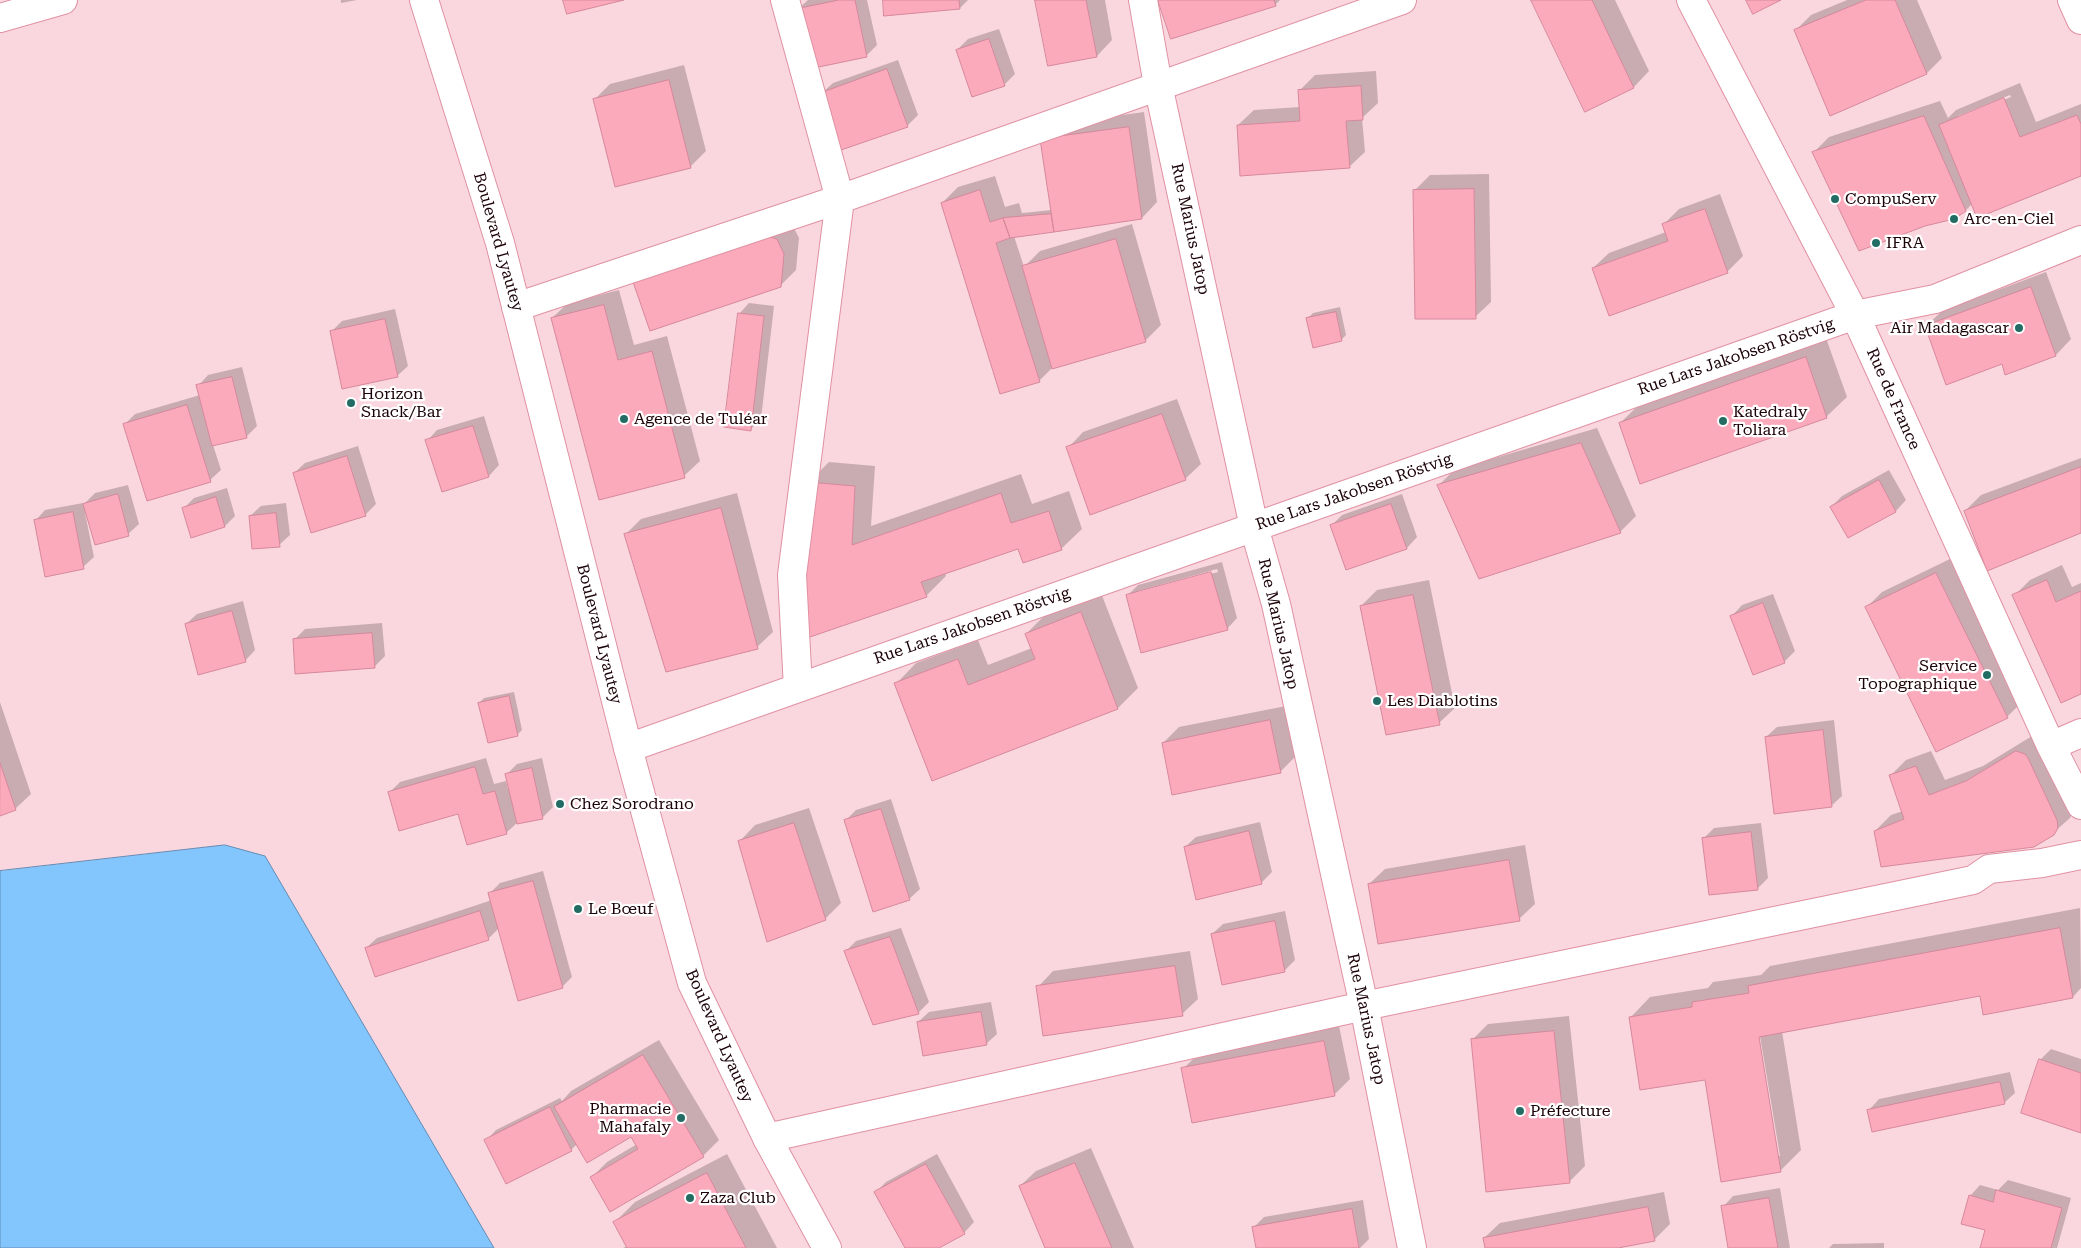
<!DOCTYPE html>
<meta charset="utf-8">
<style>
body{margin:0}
canvas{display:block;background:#fad7de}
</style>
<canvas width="2081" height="1248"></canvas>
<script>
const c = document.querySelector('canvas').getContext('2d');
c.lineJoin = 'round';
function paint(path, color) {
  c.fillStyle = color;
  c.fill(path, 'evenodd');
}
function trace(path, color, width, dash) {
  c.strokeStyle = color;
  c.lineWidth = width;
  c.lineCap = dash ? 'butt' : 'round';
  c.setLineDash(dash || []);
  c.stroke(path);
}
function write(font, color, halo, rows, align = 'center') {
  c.font = font + ' "Roboto Serif",serif';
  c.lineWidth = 4.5;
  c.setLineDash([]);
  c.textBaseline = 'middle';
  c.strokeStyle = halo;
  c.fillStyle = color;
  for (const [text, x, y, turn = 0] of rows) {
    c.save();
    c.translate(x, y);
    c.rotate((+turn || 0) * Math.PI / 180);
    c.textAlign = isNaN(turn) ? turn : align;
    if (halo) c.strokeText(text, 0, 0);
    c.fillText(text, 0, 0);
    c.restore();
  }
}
const water = new Path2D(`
 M 225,845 L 265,856 L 494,1248 L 0,1248 L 0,871 Z`);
const shadow = new Path2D(`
 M 341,0 L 357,0 L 341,3 Z
 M 808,0 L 867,0 L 877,45 L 866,56 L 798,9 Z
 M 884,0 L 968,0 L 960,8 Z
 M 1036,0 L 1105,0 L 1112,40 L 1097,56 L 1049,65 Z
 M 1160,0 L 1280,0 L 1275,5 Z
 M 1532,0 L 1615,0 L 1649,71 L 1634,87 L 1586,110 Z
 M 1847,0 L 1917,0 L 1942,58 L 1927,73 L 1795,31 L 1811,15 Z
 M 999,29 L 1015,74 L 1004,85 L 957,50 L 968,39 Z
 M 898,60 L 918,115 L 907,126 L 822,93 L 833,83 Z
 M 684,65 L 706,151 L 690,167 L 594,100 L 610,84 Z
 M 1376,71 L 1378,103 L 1362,118 L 1365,152 L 1349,167 L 1238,125 L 1254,110 L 1300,107 L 1299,91 L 1315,75 Z
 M 2020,83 L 2036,122 L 2081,104 L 2081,175 L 1972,204 L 1966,210 L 1925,225 L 1814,152 L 1829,137 L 1940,101 L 1948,118 L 1956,110 ZM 2010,95 L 2011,97 L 1958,119 L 1958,116 Z
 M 1144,112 L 1157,202 L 1142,218 L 1014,236 L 1024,267 L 1040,251 L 1132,224 L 1161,325 L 1145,341 L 1052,368 L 1039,381 L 942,203 L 958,187 L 995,176 L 1005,207 L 1019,203 L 1022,213 L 1052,210 L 1057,124 Z
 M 1489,174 L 1491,302 L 1475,317 L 1415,190 L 1430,175 Z
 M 1720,194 L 1743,256 L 1727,272 L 1593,268 L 1609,253 L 1666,232 L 1664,224 L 1679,209 Z
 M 779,219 L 792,224 L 799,238 L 796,270 L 780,286 L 651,330 Z
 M 2046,272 L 2071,339 L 2056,355 L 2006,373 L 2002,363 L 1926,326 L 1942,311 Z
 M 619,290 L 634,345 L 667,336 L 700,461 L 684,476 L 552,318 L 568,303 Z
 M 749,303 L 774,306 L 761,419 L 751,429 L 739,314 Z
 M 1340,307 L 1346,335 L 1341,340 L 1308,318 L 1313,313 Z
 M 395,309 L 408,366 L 397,376 L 331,332 L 342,321 Z
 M 1826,338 L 1847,397 L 1826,417 L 1620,423 L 1641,403 Z
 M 242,367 L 257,426 L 247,436 L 213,445 L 221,470 L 210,480 L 124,425 L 135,414 L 200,395 L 198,386 L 208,375 Z
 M 1177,399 L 1201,464 L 1185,479 L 1068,448 L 1083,432 Z
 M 484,416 L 499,465 L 489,476 L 427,441 L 437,430 Z
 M 1597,428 L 1636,516 L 1620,532 L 1439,485 L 1454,470 Z
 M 358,446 L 376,504 L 365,515 L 294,473 L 305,463 Z
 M 2081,458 L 2081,531 L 1965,511 L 1981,495 Z
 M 829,462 L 875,466 L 871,526 L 1021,474 L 1032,504 L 1069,491 L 1082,529 L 1061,549 L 1019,548 L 945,573 L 946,576 L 926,596 L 807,637 L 808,483 Z
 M 1889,470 L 1906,500 L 1896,511 L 1848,537 L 1831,507 L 1842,496 Z
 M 128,485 L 139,524 L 128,534 L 85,513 L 94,557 L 83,567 L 35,521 L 45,510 L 83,503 L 83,505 L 95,493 Z
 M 227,488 L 235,516 L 225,526 L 183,509 L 194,498 Z
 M 737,493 L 773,632 L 757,647 L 625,535 L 641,519 Z
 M 1402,494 L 1417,537 L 1407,548 L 1347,568 L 1332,525 L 1342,515 Z
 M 286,503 L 290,535 L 279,545 L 250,516 L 261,506 Z
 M 1952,558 L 2023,701 L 2007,717 L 1866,608 L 1882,592 Z
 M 1222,562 L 1237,618 L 1227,629 L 1127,596 L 1138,585 ZM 1217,569 L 1218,572 L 1138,593 L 1138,591 Z
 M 2062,565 L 2072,587 L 2081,583 L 2081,693 L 2014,596 L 2030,580 Z
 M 1429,580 L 1455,708 L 1439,723 L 1361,606 L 1377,590 Z
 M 1101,593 L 1138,688 L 1118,708 L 933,779 L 896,684 L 916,663 L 978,640 L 988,665 L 1032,648 L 1026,634 L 1046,614 Z
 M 1773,594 L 1795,651 L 1785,661 L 1753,674 L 1732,616 L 1742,605 Z
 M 243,601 L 255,650 L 245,661 L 186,624 L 197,614 Z
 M 382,623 L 385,656 L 374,667 L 294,640 L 305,629 Z
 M 514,692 L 522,730 L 517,735 L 479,703 L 484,698 Z
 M 0,702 L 31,794 L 15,809 L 0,814 Z
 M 1286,706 L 1296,756 L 1280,772 L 1163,743 L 1179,727 Z
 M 1834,720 L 1842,796 L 1831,806 L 1766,737 L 1777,727 Z
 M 2032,736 L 2073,811 L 2070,818 L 2044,841 L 2034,846 L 1875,831 L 1891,815 L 1903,811 L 1891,775 L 1906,760 L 1931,751 L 1945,780 L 1983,766 Z
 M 486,758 L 494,784 L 506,781 L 508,789 L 510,788 L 507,774 L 517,764 L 542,758 L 553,807 L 543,817 L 518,822 L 507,832 L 468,844 L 458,813 L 389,793 L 400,782 Z
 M 891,799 L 920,889 L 909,899 L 845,821 L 856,810 Z
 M 809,808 L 841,903 L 825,919 L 740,841 L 755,825 Z
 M 1260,822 L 1272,872 L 1261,883 L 1185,847 L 1196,837 Z
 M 1761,823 L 1768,878 L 1757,889 L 1704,838 L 1714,828 Z
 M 1525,845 L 1535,904 L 1519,919 L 1369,884 L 1385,869 Z
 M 543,871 L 572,977 L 562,987 L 499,928 L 488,939 L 366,948 L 377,938 L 492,900 L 490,893 L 500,883 Z
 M 2080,908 L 2081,988 L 2073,997 L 1984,1013 L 1981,994 L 1782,1031 L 1801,1150 L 1781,1170 L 1706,1079 L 1630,1018 L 1650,997 L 1708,988 L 1713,982 L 1761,975 L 1770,966 ZM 1759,1030 L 1780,1156 L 1777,1156 L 1757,1031 Z
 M 1285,911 L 1295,960 L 1284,971 L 1212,934 L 1223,924 Z
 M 901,928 L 929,1002 L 918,1013 L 846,951 L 856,941 Z
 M 1190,951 L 1198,999 L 1182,1014 L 1038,987 L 1053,971 Z
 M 991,1002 L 997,1034 L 986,1044 L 918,1022 L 929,1012 Z
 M 1569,1016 L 1585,1166 L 1569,1182 L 1472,1040 L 1488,1024 Z
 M 1339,1026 L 1350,1079 L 1334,1095 L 1183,1069 L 1199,1053 Z
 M 659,1040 L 719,1140 L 703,1156 L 591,1178 L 607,1162 L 637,1144 L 632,1135 L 577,1144 L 571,1150 L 486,1141 L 496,1130 L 560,1098 L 562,1101 L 571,1091 Z
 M 2051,1049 L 2081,1059 L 2081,1131 L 2040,1060 Z
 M 2010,1072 L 2015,1093 L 2004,1103 L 1869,1110 L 1879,1099 Z
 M 1091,1148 L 1134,1248 L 1046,1248 L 1020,1186 L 1036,1171 Z
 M 727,1154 L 777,1248 L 623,1248 L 627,1246 L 615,1222 L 635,1202 Z
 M 937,1154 L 974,1222 L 964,1233 L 936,1248 L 906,1248 L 876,1192 L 886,1182 Z
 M 2008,1180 L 2071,1198 L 2057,1248 L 1981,1248 L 1987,1229 L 1970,1196 L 1980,1185 L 1998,1190 Z
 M 1780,1188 L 1790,1248 L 1729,1248 L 1723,1207 L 1733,1196 Z
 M 1664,1192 L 1670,1224 L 1654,1240 L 1612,1248 L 1486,1248 L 1484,1238 L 1500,1223 Z
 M 1363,1200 L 1369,1239 L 1360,1248 L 1257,1248 L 1254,1227 L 1264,1217 Z
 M 1884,1243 L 1884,1248 L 1829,1248 L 1833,1244 Z`);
const building = new Path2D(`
 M 563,0 L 624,0 L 567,14 Z
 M 839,0 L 855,0 L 867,57 L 809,69 L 797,9 Z
 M 883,0 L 959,0 L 960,9 L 884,16 Z
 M 1035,0 L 1086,0 L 1097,57 L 1048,66 Z
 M 1158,0 L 1274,0 L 1276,6 L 1171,39 Z
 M 1531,0 L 1592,0 L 1634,88 L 1585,112 Z
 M 1746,0 L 1781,0 L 1753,14 Z
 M 1866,0 L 1895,0 L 1927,74 L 1830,116 L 1794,30 Z
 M 989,39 L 1005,86 L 972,97 L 956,50 Z
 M 887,69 L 908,127 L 841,150 L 821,93 Z
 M 669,80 L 691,168 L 615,187 L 593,99 Z
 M 1361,86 L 1363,120 L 1346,121 L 1350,168 L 1240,176 L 1237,125 L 1300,121 L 1298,90 Z
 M 2004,98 L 2020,137 L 2077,115 L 2081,124 L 2081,176 L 1977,218 L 1939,125 Z
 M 1924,116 L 1966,211 L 1954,219 L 1925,226 L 1859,251 L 1812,152 Z
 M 1129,127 L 1142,219 L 1054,232 L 1040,139 Z
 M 1474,189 L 1476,319 L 1415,319 L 1413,190 Z
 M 980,190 L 990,222 L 1003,218 L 1010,238 L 996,243 L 1040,382 L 1000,394 L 941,203 Z
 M 1705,209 L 1728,273 L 1609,316 L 1592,268 L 1668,241 L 1662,224 Z
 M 1051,214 L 1054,232 L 1010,238 L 1003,218 Z
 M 763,235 L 777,239 L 784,254 L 781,287 L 650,331 L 632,279 Z
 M 1116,239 L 1146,342 L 1052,369 L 1022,266 Z
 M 2031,287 L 2056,356 L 2005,375 L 2002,364 L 1946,385 L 1925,326 Z
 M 604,305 L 618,360 L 652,351 L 685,478 L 599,500 L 551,318 Z
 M 1336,312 L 1342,341 L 1313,348 L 1306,318 Z
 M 738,313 L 764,316 L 751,431 L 724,427 Z
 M 385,319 L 398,377 L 342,389 L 330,331 Z
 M 1806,357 L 1827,418 L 1640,484 L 1619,423 Z
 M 232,377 L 247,438 L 212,446 L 196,385 Z
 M 187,405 L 211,482 L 147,501 L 123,424 Z
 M 1162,414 L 1186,480 L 1090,515 L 1066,447 Z
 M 473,426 L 489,477 L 442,492 L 425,440 Z
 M 1581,443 L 1621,533 L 1479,579 L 1437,485 Z
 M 347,456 L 366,516 L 311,533 L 293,473 Z
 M 2081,467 L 2081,533 L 1987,571 L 1964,511 Z
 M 1879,480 L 1896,512 L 1848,538 L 1830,507 Z
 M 807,482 L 855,486 L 852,545 L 1001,493 L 1011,523 L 1049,511 L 1062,550 L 1023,563 L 1018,549 L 921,582 L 927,597 L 807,638 L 799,602 Z
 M 118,494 L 129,536 L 95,545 L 83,504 Z
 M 216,497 L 225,527 L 191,538 L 182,508 Z
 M 1391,504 L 1407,549 L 1346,570 L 1330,525 Z
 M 721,508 L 758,649 L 666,672 L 624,534 Z
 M 73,512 L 84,569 L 45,577 L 34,520 Z
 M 276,513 L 280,547 L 252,549 L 249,516 Z
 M 1211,572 L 1228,630 L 1141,653 L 1126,595 Z
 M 1936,573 L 2008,718 L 1936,752 L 1865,607 Z
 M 2047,580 L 2056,602 L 2081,591 L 2081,694 L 2061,703 L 2012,595 Z
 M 1413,595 L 1440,725 L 1386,735 L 1360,606 Z
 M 1763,603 L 1785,663 L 1753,675 L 1730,616 Z
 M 232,611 L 246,662 L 198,675 L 185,624 Z
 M 1081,612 L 1118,709 L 932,781 L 894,683 L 958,659 L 968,685 L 1035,659 L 1025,634 Z
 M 372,633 L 375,668 L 295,674 L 293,639 Z
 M 509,696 L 518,736 L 488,743 L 478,703 Z
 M 1270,720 L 1281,773 L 1172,795 L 1162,743 Z
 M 1823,730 L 1832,807 L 1774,814 L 1765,737 Z
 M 2016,751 L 2025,754 L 2028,758 L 2057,820 L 2058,828 L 2054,835 L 2034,847 L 1881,867 L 1874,831 L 1904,819 L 1889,775 L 1916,766 L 1929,795 L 1966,781 Z
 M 0,763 L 16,810 L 0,816 Z
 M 475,767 L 483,794 L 495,791 L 507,834 L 467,845 L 458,814 L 399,831 L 388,792 Z
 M 532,768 L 543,819 L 517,824 L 505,774 Z
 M 881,809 L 910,900 L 873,912 L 844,820 Z
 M 794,823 L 826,920 L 767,942 L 738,841 Z
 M 1249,831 L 1262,884 L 1196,900 L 1184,847 Z
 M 1751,832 L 1758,890 L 1709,895 L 1702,838 Z
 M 1509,860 L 1520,921 L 1378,944 L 1368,884 Z
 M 533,881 L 563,988 L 518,1001 L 488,893 Z
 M 480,911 L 489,940 L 375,977 L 365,948 Z
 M 1275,921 L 1285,972 L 1222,985 L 1211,934 Z
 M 2060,928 L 2073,998 L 1983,1015 L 1980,996 L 1759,1037 L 1781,1172 L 1721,1182 L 1705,1080 L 1640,1090 L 1629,1017 L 1692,1007 L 1692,1002 L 1749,993 L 1748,986 Z
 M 890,937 L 919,1014 L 873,1025 L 844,951 Z
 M 1175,966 L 1183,1016 L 1043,1036 L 1036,986 Z
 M 981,1012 L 987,1045 L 923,1056 L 917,1022 Z
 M 1554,1031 L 1570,1183 L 1486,1192 L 1471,1039 Z
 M 1324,1041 L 1335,1096 L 1192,1123 L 1181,1068 Z
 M 643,1055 L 704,1157 L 610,1212 L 590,1177 L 638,1149 L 631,1137 L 587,1163 L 554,1107 Z
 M 2039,1059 L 2081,1073 L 2081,1133 L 2021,1113 Z
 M 2000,1082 L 2005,1104 L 1872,1132 L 1867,1110 Z
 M 550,1107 L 572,1151 L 506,1184 L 484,1140 Z
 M 1075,1163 L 1112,1248 L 1045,1248 L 1019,1186 Z
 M 926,1164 L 965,1234 L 939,1248 L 905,1248 L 874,1192 Z
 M 707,1173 L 746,1248 L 627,1248 L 613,1222 Z
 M 1996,1190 L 2062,1208 L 2051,1248 L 1980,1248 L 1985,1230 L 1961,1224 L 1969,1195 L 1993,1202 Z
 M 1769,1198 L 1778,1248 L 1728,1248 L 1721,1206 Z
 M 1648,1207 L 1655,1241 L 1618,1248 L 1485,1248 L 1483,1238 Z
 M 1352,1209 L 1359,1248 L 1256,1248 L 1252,1227 Z`);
const minor = new Path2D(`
 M 785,0 L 840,199 L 792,575 L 798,688
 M 1143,0 L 1158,85 L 1254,527 L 1276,604 L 1364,1006 L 1412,1248
 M 1691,0 L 1855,315 L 2051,746 L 2081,805
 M 2072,0 L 2081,20
 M 0,18 L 63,0
 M 516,307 L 840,199 L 1402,0
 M 2051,746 L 2081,733
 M 628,748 L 1855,315 L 1935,299 L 2081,240
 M 767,1138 L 1364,1006 L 1973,880 L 1989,869 L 2042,863 L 2081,855`);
const tertiary = new Path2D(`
 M 424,0 L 500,243 L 628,748 L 692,983 L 767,1138 L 827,1248`);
const markers = [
 [1835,199,5,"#236c64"],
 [1954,219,5,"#236c64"],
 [1876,243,5,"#236c64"],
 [2019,328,5,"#236c64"],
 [351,403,5,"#236c64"],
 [624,419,5,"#236c64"],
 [1723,421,5,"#236c64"],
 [1987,675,5,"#236c64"],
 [1377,701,5,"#236c64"],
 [560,804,5,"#236c64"],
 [578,909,5,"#236c64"],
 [1520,1111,5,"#236c64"],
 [681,1118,5,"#236c64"],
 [690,1198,5,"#236c64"]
];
const poiNames = [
 ["CompuServ",1845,199],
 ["Arc-en-Ciel",1964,219],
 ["IFRA",1886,243],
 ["Air Madagascar",2009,328,"right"],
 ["Horizon",361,394],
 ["Snack/Bar",361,412],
 ["Katedraly",1733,412],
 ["Toliara",1733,430],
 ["Agence de Tuléar",634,419],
 ["Service",1977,666,"right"],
 ["Topographique",1977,684,"right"],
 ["Les Diablotins",1387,701],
 ["Chez Sorodrano",570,804],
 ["Le Bœuf",588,909],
 ["Pharmacie",671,1109,"right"],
 ["Mahafaly",671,1127,"right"],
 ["Préfecture",1530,1111],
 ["Zaza Club",700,1198]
];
const streetNames = [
 ["Rue Marius Jatop",1190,229,78],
 ["Boulevard Lyautey",498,242,74],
 ["Rue Lars Jakobsen Röstvig",1736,357,-19],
 ["Rue de France",1893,399,66],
 ["Rue Lars Jakobsen Röstvig",1354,492,-19],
 ["Rue Marius Jatop",1278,624,77],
 ["Rue Lars Jakobsen Röstvig",972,626,-19],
 ["Boulevard Lyautey",599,634,76],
 ["Rue Marius Jatop",1366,1019,78],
 ["Boulevard Lyautey",719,1036,66]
];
paint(water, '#83c6fe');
trace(water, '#648bb4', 1);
paint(shadow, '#0003');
paint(building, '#fbaabc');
trace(building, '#d6889a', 1);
trace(minor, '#e091a2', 30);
trace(tertiary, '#e091a2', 30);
trace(minor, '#fff', 28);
trace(tertiary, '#fff', 28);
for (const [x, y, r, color] of markers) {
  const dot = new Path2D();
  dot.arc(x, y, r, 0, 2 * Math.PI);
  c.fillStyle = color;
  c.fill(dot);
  trace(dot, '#fff', 2);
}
write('16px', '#1b0208', '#fff', poiNames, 'left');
write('16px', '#1b0208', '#fff', streetNames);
</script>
